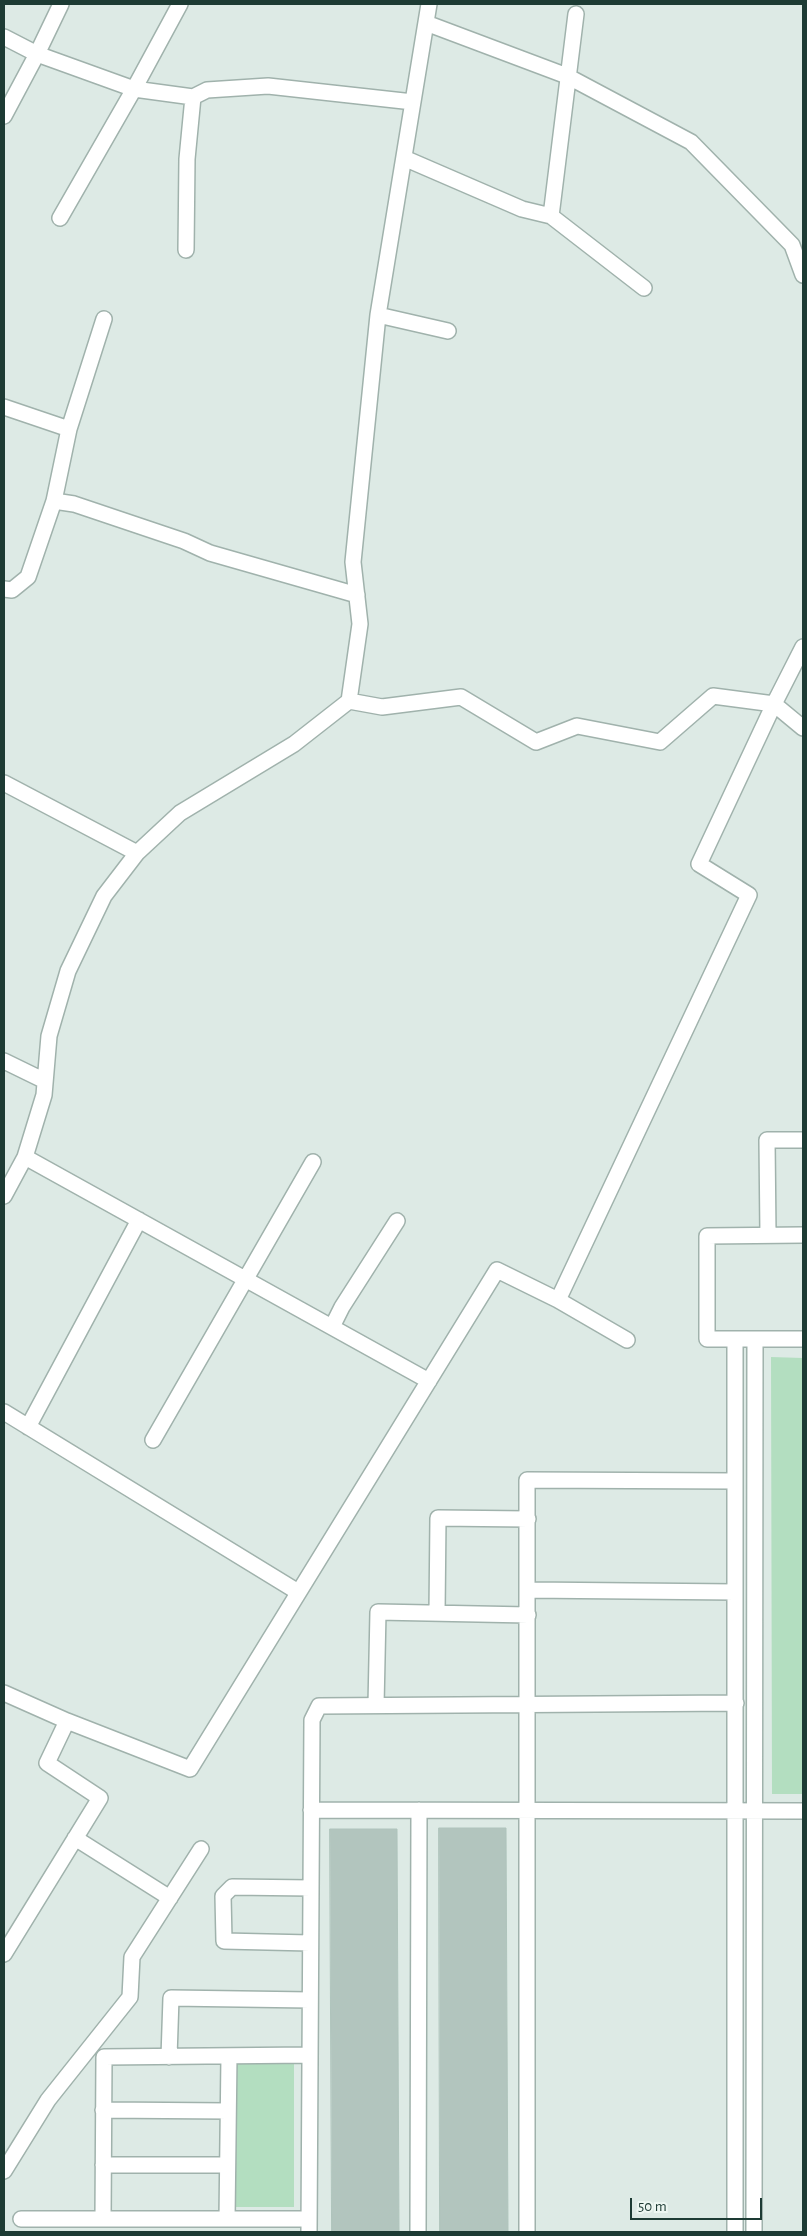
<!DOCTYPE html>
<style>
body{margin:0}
#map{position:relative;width:807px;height:2236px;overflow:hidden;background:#ddeae5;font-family:"Alegreya Sans",sans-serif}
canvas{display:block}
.frame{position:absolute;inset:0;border:5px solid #1d3b34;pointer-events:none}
.scale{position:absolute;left:630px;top:2198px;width:132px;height:22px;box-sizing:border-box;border:2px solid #1d3b34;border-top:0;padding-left:6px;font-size:15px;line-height:18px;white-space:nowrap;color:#1d3b34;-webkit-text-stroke:4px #edf7f2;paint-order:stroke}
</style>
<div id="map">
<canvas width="807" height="2236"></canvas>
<div class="frame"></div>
<div class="scale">50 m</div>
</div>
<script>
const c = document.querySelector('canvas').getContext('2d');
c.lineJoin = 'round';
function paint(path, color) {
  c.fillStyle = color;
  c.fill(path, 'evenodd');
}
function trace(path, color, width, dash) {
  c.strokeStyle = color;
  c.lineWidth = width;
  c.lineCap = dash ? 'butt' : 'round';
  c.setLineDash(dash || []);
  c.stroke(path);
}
const green = new Path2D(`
 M 771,1357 L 803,1358 L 803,1794 L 772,1794 Z
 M 235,2064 L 294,2064 L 294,2207 L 235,2207 Z`);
const building = new Path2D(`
 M 439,1828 L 506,1828 L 508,2232 L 440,2232 Z
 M 330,1829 L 397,1829 L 399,2232 L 332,2232 Z`);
const minor = new Path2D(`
 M 61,4 L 37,54 L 134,89 L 193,97 L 207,90 L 268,86 L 413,102
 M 426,23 L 567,76 L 691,142 L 792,245 L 803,275
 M 4,37 L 37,54 L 4,116
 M 404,158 L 522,209 L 551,216 L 644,288
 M 551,216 L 576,14
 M 60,218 L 134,89 L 180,4
 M 186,250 L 187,159 L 193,97
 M 378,315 L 448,331
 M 4,407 L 69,429
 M 54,501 L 74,504 L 184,541 L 210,553 L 357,595
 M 4,589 L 12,590 L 28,577 L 54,501 L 69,429 L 104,319
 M 349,701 L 382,707 L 461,697 L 536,742 L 577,726 L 660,742 L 713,696 L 774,704 L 803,647
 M 4,783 L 137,853
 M 4,1061 L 45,1081
 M 25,1157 L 429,1381
 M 4,1196 L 25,1157 L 44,1095 L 49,1036 L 68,971 L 104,896 L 137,853 L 180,813 L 294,744 L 349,701 L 360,624 L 353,562 L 378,315 L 429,4
 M 768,1235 L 767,1140 L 803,1140
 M 803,1235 L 707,1236 L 707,1339 L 803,1339
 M 558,1300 L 749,895 L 699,864 L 774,704 L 803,728
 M 332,1327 L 342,1307 L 397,1221
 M 735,1339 L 735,2232
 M 4,1412 L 298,1592
 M 28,1427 L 139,1220
 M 153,1440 L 313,1162
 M 528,1590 L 735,1592
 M 437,1613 L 438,1518 L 528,1519
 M 4,1693 L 67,1721 L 190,1769 L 497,1270 L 558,1300 L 627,1340
 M 376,1705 L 378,1612 L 528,1615
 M 311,1810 L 803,1811
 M 75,1838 L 170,1898
 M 310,1943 L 224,1941 L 223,1896 L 232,1887 L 311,1888
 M 4,1954 L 100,1798 L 47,1763 L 67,1721
 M 169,2057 L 171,1998 L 310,2000
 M 103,2110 L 228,2111
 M 103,2165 L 227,2165
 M 4,2171 L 48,2100 L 130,1997 L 132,1957 L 201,1849
 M 21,2219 L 309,2219
 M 103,2219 L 104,2057 L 310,2055
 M 227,2219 L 229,2056
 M 309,2232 L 312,1720 L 319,1706 L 736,1703
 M 418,2232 L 419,1810
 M 527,2232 L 527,1480 L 735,1481
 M 754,2232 L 755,1339`);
paint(green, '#b3dec0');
paint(building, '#b2c5be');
trace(building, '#afc4bc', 1);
trace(minor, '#a0b2ac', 18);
trace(minor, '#fff', 15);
</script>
